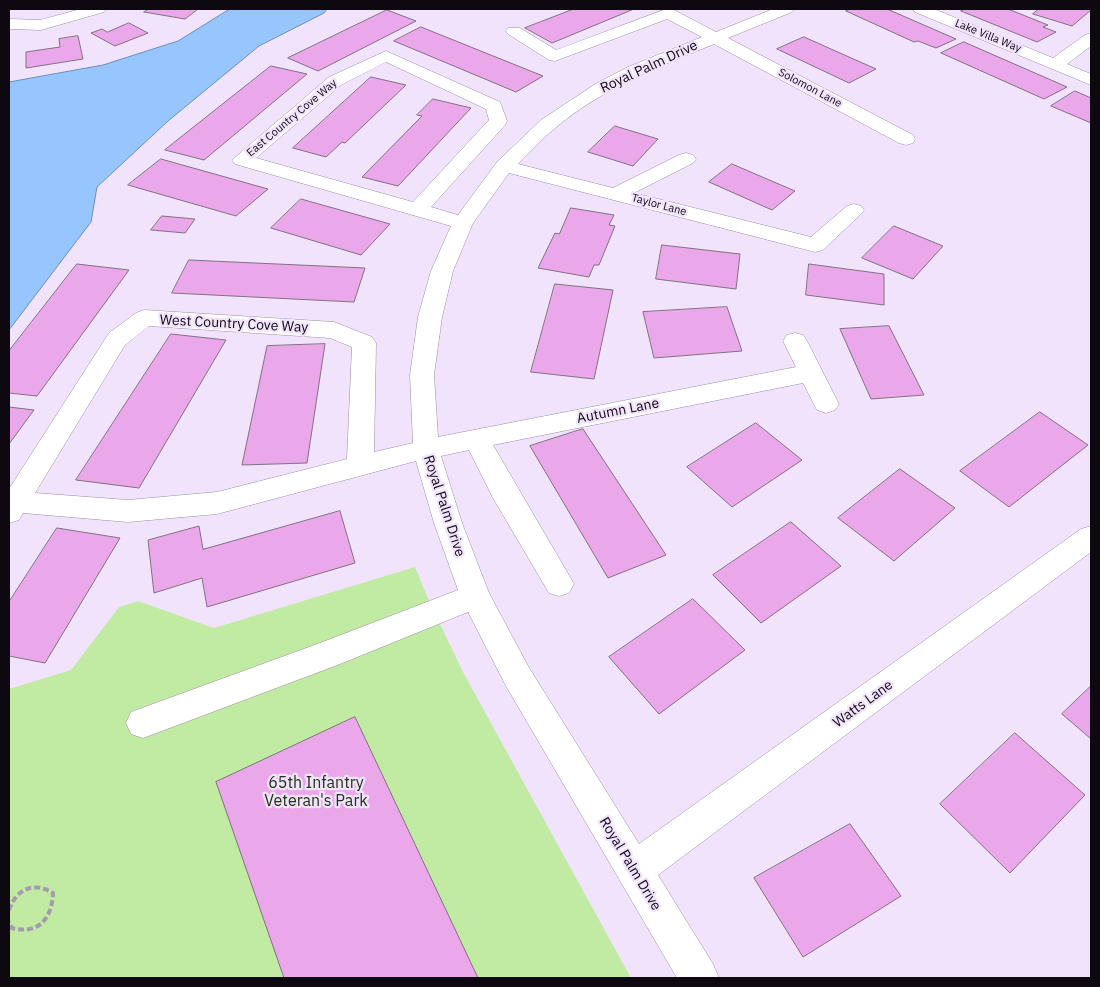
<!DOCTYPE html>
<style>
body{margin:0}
#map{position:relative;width:1100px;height:987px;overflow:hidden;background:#f1e3fc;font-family:"IBM Plex Sans",sans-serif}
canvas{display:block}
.frame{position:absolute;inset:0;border:10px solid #0e0911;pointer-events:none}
</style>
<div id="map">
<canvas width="1100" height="987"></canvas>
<div class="frame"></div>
</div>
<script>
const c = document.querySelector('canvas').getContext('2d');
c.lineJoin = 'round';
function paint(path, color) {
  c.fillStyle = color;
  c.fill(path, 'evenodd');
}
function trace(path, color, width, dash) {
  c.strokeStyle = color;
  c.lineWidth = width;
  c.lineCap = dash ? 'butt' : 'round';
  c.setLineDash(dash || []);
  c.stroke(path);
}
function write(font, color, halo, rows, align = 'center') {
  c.font = font + ' "IBM Plex Sans",sans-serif';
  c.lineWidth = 4.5;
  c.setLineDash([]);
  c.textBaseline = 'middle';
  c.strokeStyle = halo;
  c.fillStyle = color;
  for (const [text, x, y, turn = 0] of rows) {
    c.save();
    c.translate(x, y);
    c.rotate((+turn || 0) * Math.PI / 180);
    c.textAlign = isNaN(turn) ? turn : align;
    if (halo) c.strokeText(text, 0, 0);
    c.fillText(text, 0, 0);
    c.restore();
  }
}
const green = new Path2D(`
 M 415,567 L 429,601 L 464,674 L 631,978 L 9,978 L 9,689 L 71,670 L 119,607 L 138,601 L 214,628 Z`);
const water = new Path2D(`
 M 230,9 L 327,9 L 324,13 L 259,46 L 168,121 L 97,187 L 91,222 L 9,330 L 9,82 L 103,65 L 178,41 Z`);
const building = new Path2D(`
 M 149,9 L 198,9 L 185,19 L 144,12 Z
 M 574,9 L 634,9 L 552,43 L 525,28 Z
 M 851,9 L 887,9 L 956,39 L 936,48 L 918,41 L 914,42 L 846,11 Z
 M 965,9 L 1008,9 L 1048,25 L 1043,27 L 1056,32 L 1037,42 L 961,11 Z
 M 1039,9 L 1091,9 L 1091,10 L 1072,26 L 1033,14 Z
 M 387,10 L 416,21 L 318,71 L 288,58 Z
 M 129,23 L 148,33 L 115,46 L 91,33 L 102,29 L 107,32 Z
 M 421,27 L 543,76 L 516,92 L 394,41 Z
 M 78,36 L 83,59 L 26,68 L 26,52 L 60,47 L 59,39 Z
 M 804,37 L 876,69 L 849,83 L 777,49 Z
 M 964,42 L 1067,87 L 1044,99 L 941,53 Z
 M 271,66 L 307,74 L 204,160 L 165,150 Z
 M 371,77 L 406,85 L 345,143 L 342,142 L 326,157 L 293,148 Z
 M 1075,91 L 1091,98 L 1091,123 L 1051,106 Z
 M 433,99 L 471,108 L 398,186 L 362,177 L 422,116 L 417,115 Z
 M 615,126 L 658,139 L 633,166 L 588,152 Z
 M 161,159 L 268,189 L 236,216 L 128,185 Z
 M 732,164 L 795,191 L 772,210 L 709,182 Z
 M 301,199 L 390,224 L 361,255 L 271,228 Z
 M 571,208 L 614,215 L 609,225 L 615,226 L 599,265 L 594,265 L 589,277 L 538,268 L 555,233 L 559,234 Z
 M 162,216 L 195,219 L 185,233 L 151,230 Z
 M 894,226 L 943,246 L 913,279 L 862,258 Z
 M 662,245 L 740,254 L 736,289 L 656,279 Z
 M 189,260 L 365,268 L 354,302 L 172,293 Z
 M 77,264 L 129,270 L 37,396 L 9,393 L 9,351 Z
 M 809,264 L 884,274 L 884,305 L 806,295 Z
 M 555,284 L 613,290 L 594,379 L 531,372 Z
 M 727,307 L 742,351 L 654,358 L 643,312 Z
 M 889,326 L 924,395 L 871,399 L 840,329 Z
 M 171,334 L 226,340 L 139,488 L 76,480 Z
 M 325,344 L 307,463 L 242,465 L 267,346 Z
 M 9,407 L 34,410 L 9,444 Z
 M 1040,412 L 1088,445 L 1009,507 L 960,471 Z
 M 756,423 L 802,460 L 732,507 L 687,467 Z
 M 583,429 L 666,555 L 608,578 L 530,446 Z
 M 900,469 L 955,508 L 894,561 L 838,518 Z
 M 340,511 L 355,563 L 207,607 L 202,578 L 154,593 L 148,540 L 199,526 L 203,549 Z
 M 791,522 L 841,566 L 761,623 L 713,575 Z
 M 57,528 L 120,538 L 45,663 L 9,656 L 9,602 Z
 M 693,599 L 745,650 L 659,714 L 609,657 Z
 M 1091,686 L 1091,739 L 1062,714 Z
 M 355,717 L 478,978 L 284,978 L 216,782 Z
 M 1015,733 L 1085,795 L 1010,873 L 940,804 Z
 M 850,824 L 901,896 L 803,957 L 754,878 Z`);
const path = new Path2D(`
 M 9,910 C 16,889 34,881 53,893 C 52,918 39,935 12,928 L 9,922`);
const minor = new Path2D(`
 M 81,9 L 106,9 L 104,12 L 41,30 L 9,29 L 9,19 L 40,20 Z
 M 666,9 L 674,10 L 716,32 L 773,9 L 794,9 L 792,12 L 728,38 L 913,135 L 915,139 L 913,143 L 906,145 L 899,143 L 714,44 C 658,67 601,89 554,129 C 541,139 530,152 518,164 L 613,188 L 679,155 L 686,153 L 693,155 L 696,159 L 693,163 L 634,193 L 811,237 L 847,206 L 854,204 L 861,206 L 864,210 L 861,214 L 823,250 L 815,252 L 509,173 L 473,223 L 453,271 L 442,317 L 434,375 L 438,437 L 796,367 L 783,341 L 787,335 L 795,333 L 803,335 L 807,341 L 839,404 L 835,410 L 826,413 L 817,410 L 803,383 L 493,445 L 574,584 L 569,593 L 559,596 L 549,593 L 493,498 L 469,450 L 441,456 L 462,523 L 489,593 L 528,666 L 639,844 L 1081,529 L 1091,526 L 1091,552 L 658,875 L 713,964 L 719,978 L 677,978 L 506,686 L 468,612 L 340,664 L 143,738 L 131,734 L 126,723 L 131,712 L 320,643 L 458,590 L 434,523 L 416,461 L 217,514 L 128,522 L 23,513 L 19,520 L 9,523 L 9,489 L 109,333 L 136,313 L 144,310 L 334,322 L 372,337 L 376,343 L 374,452 L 413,443 L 410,375 L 418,317 L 431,271 L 451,226 L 235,164 L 232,160 L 329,77 L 386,51 L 500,102 L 507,121 L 505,125 L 431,207 L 458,215 L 497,162 L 541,120 L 597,83 L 628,67 L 702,37 L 667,19 L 555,61 L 549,60 L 508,34 L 506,31 L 508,28 L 520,28 L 556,50 ZM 386,62 L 486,109 L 489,120 L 413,202 L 256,158 L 341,85 ZM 149,326 L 330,338 L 352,347 L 347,459 L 217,492 L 128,500 L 35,493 L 125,345 Z
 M 913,9 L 934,9 L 1053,58 L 1085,35 L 1091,33 L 1091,46 L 1067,64 L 1091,74 L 1091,85 L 915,12 Z`);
const farStreetnames = [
 ["Lake Villa Way",988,36,22],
 ["Solomon Lane",810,88,28],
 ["East Country Cove Way",292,118,-40],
 ["Taylor Lane",659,205,15]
];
const streetNames = [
 ["Royal Palm Drive",649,67,-25],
 ["West Country Cove Way",234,324,3],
 ["Autumn Lane",618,411,-11],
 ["Royal Palm Drive",444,506,72],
 ["Watts Lane",863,704,-36],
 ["Royal Palm Drive",630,864,59]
];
const nearParknames = [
 ["65th Infantry",316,783],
 ["Veteran's Park",316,801]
];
paint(green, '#c1eba2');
paint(water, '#96c6fd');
trace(water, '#6d8db6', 1);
paint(building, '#eaa8eb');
trace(building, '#827082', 1);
trace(minor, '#9a8da4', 1);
trace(path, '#a59aae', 4, [6, 3]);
paint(minor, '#fff');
write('11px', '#0e0911', '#f1e3fc', farStreetnames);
write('14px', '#0e0911', '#f1e3fc', streetNames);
write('16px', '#213312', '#f1e3fc', nearParknames);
</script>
